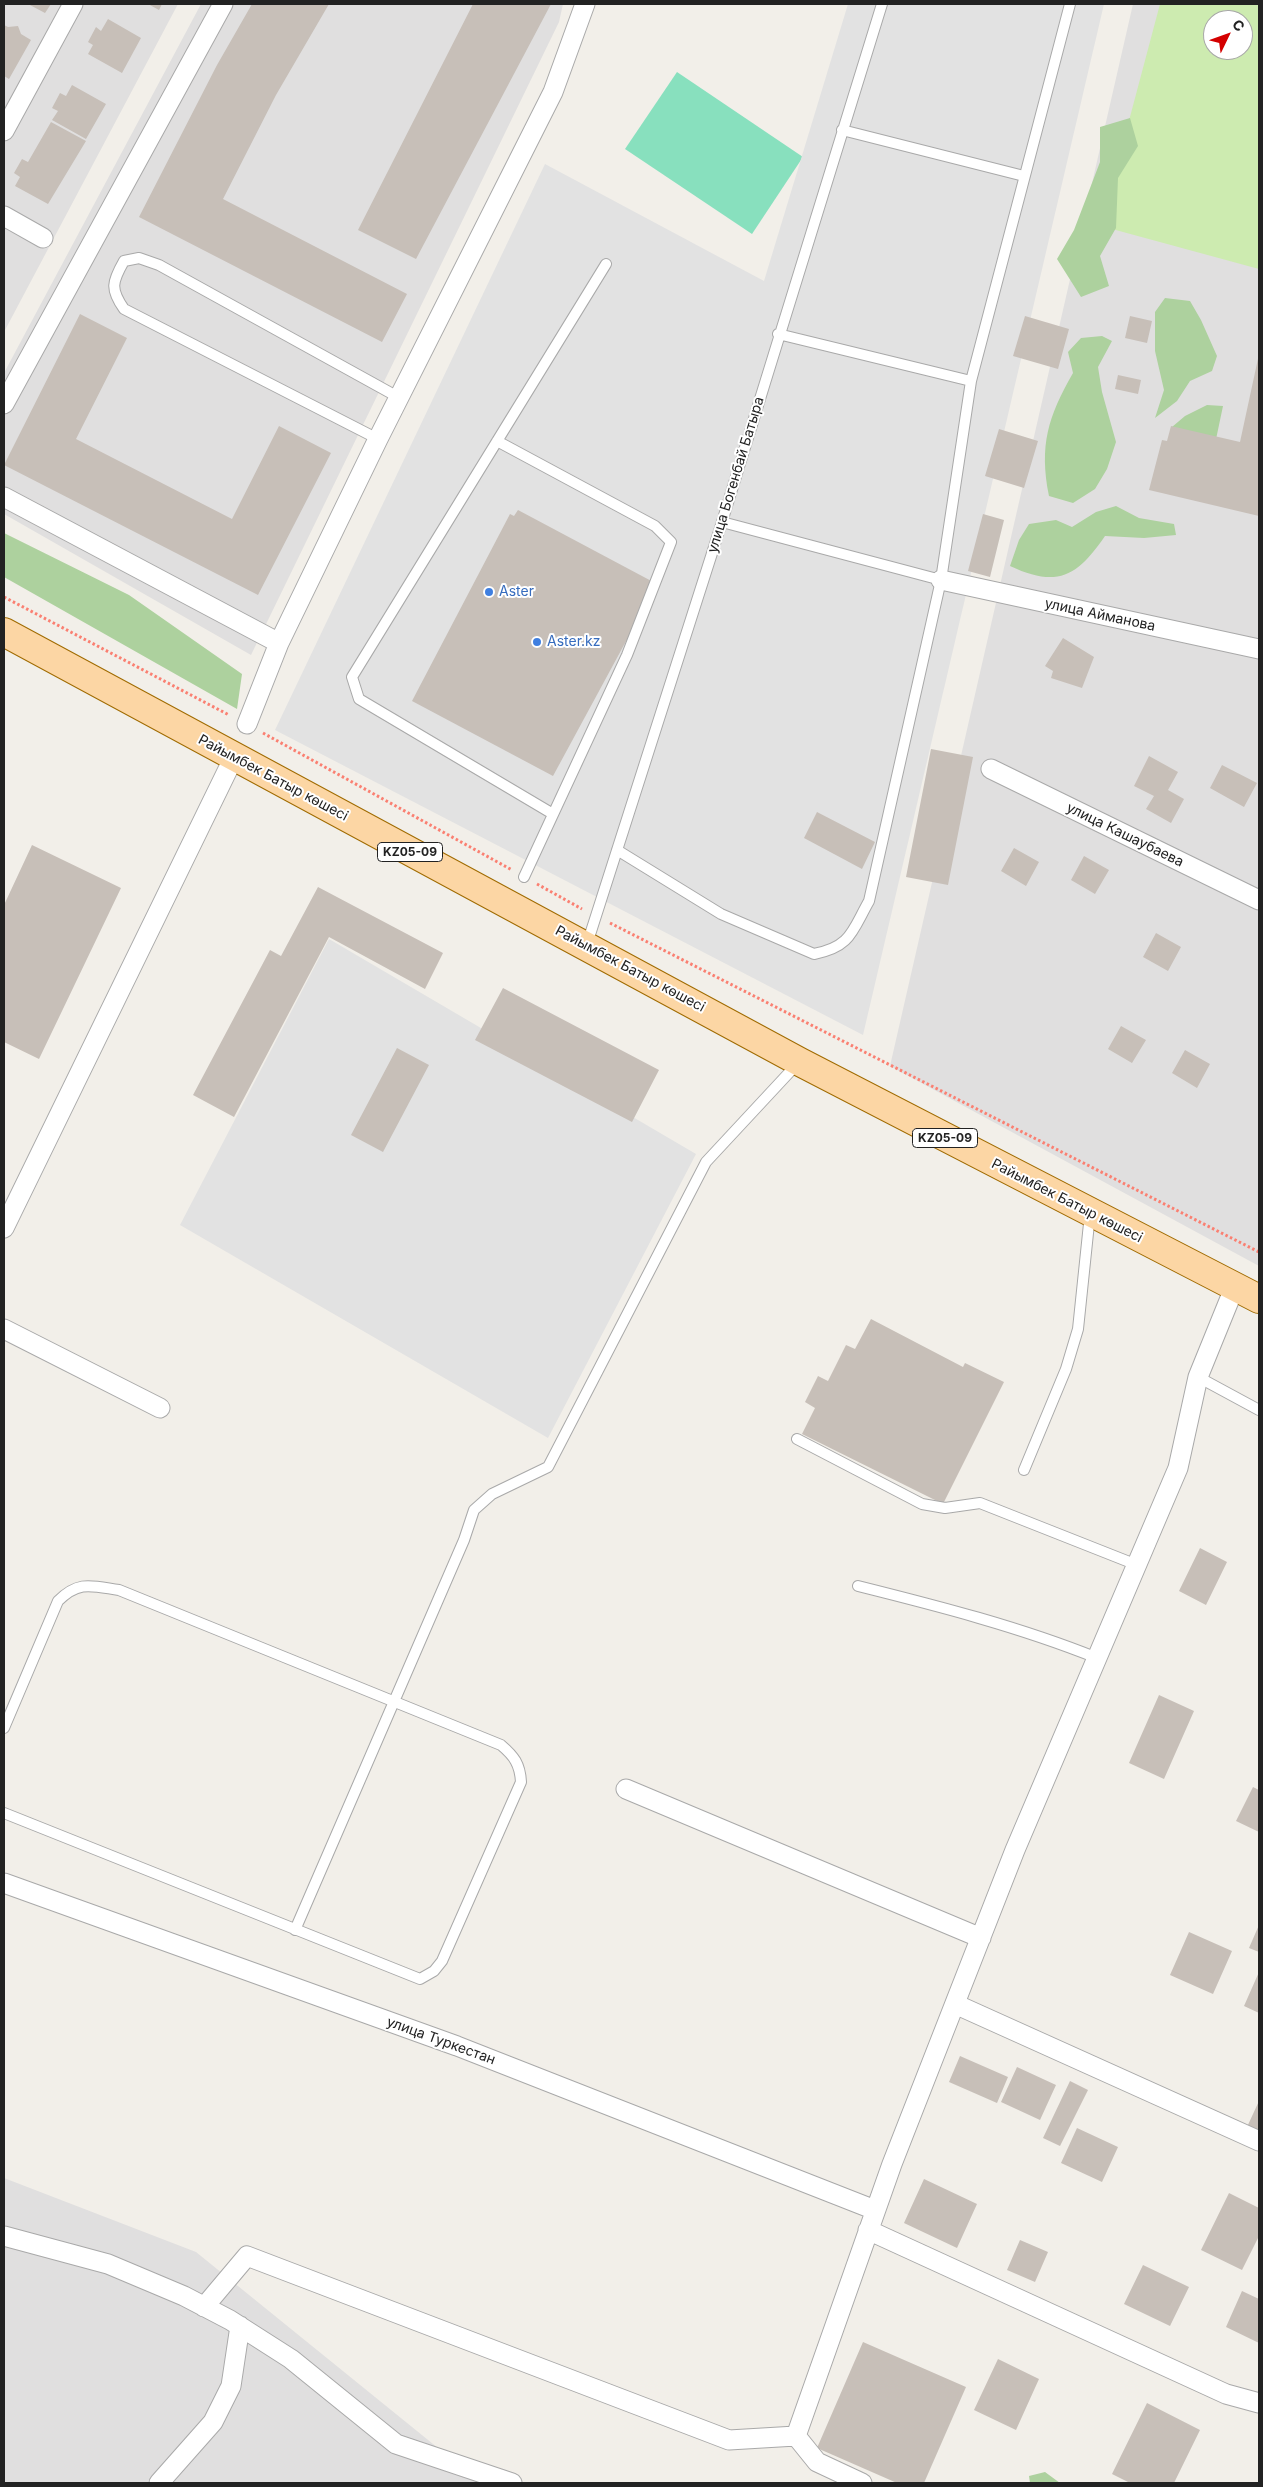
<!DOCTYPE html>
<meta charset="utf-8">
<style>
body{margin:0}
#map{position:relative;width:1263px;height:2487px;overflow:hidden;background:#f2efe9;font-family:Inter,sans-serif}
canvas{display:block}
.frame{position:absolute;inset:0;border:5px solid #222;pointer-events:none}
.north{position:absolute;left:1203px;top:10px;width:50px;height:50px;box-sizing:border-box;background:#fff;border:1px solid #a7a7a7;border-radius:50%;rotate:48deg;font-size:14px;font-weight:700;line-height:20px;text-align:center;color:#222}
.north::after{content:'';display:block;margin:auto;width:18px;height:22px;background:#d40000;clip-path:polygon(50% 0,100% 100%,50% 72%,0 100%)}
</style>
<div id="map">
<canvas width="1263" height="2487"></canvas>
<div class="frame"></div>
<div class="north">С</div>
</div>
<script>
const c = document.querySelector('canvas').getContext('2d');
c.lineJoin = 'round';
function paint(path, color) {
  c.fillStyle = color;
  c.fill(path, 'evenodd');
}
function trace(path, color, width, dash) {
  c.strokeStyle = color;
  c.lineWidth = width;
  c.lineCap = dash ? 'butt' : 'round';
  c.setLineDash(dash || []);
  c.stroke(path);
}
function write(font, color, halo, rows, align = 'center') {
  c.font = font + ' Inter,sans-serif';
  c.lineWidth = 4;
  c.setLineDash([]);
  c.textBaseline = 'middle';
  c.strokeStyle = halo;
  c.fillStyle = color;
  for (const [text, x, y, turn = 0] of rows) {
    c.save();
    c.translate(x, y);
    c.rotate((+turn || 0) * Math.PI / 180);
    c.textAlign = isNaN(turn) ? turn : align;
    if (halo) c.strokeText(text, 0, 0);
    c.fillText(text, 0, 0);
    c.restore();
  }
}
const residential = new Path2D(`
 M 4,4 L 178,4 L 4,332 Z
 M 201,4 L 563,4 L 559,22 L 251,655 L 4,514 L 4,373 Z
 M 1133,4 L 1259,4 L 1259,1266 L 890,1066 ZM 1213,20 L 1243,20 L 1243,50 L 1213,50 Z
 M 4,2178 L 196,2252 L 454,2461 L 498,2483 L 4,2483 Z`);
const grass = new Path2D(`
 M 1160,4 L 1259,4 L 1259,269 L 1101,226 ZM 1213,20 L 1243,20 L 1243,50 L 1213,50 Z`);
const forest = new Path2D(`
 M 1130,118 L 1138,146 L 1118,178 L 1116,228 L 1100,256 L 1109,286 L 1081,297 L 1057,259 L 1074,230 L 1100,162 L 1100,127 Z
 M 1165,298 L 1190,301 L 1201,320 L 1217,356 L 1212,371 L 1190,381 L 1177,401 L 1155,418 L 1164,390 L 1155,351 L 1155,312 Z
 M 1102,336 L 1112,341 L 1098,367 L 1102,392 L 1116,442 L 1107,469 L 1095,489 L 1073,503 L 1049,496 C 1039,445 1048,417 1073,373 L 1068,352 L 1081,338 Z
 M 1207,405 L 1223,406 L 1215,444 L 1172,427 L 1185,416 Z
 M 1116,506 L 1139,518 L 1174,524 L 1176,535 L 1144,538 L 1105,536 C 1077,577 1057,588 1010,566 L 1019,540 L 1029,524 L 1056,520 L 1072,527 L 1096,512 Z
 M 4,533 L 129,595 L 242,674 L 237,709 L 4,577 Z
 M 1045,2472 L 1060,2483 L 1030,2483 L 1029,2476 Z`);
const pitch = new Path2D(`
 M 677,72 L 803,157 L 752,234 L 625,149 Z`);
const parking = new Path2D(`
 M 848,4 L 1104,4 L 863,1035 L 275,730 L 545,164 L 764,281 Z
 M 329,939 L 696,1154 L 548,1438 L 180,1225 Z`);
const building = new Path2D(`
 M 28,4 L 51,4 L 45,13 Z
 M 148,4 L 162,4 L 159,10 Z
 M 252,4 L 329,4 L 276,95 L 223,199 L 407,294 L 382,342 L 139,217 L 217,65 Z
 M 473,4 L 551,4 L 416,259 L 358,230 Z
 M 108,19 L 141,38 L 122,73 L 88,54 L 93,45 L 88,42 L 96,27 L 101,31 Z
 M 4,25 L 8,27 L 18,26 L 21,34 L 31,40 L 9,79 L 4,76 Z
 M 72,85 L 106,104 L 86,139 L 52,120 L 58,111 L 52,108 L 60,93 L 66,96 Z
 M 51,122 L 86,141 L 48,204 L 15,186 L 20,177 L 14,173 L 22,159 L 28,162 Z
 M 80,314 L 127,338 L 76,439 L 232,519 L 279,426 L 331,453 L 258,595 L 4,465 Z
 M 1025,316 L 1069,329 L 1058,369 L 1013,356 Z
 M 1130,316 L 1152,321 L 1147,343 L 1125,338 Z
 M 1259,354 L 1259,516 L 1149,490 L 1162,440 L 1167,441 L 1171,426 L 1240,442 Z
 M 1118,375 L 1141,380 L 1138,394 L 1115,389 Z
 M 999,429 L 1038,441 L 1024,488 L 985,476 Z
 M 518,510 L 657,584 L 553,776 L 412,701 L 510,514 L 514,516 Z
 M 983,514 L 1004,520 L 990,577 L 968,571 Z
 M 1063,638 L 1094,657 L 1082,688 L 1051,678 L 1053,671 L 1045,666 Z
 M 931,749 L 973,757 L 948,885 L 906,877 Z
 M 1149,756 L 1178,772 L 1168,790 L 1184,799 L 1171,823 L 1146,809 L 1154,796 L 1134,786 Z
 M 1222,765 L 1257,783 L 1244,807 L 1210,788 Z
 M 817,812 L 875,842 L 862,869 L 804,838 Z
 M 32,845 L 121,888 L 39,1059 L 4,1042 L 4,905 Z
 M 1014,848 L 1039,862 L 1026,886 L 1001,871 Z
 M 1084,856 L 1109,870 L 1095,894 L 1071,880 Z
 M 318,887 L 443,953 L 425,989 L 329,937 L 234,1117 L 193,1095 L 270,950 L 281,956 Z
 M 1156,933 L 1181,947 L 1168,971 L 1143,957 Z
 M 503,988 L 659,1070 L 632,1122 L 475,1040 Z
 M 1121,1026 L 1146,1040 L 1132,1063 L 1108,1049 Z
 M 397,1048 L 429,1065 L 383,1152 L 351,1135 Z
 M 1185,1050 L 1210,1064 L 1197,1088 L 1172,1073 Z
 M 871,1319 L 963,1367 L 965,1363 L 1004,1382 L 943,1504 L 802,1434 L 815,1408 L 805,1402 L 818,1376 L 828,1381 L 846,1345 L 855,1349 Z
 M 1200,1548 L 1227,1562 L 1206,1605 L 1179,1591 Z
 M 1159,1695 L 1194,1711 L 1164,1779 L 1129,1763 Z
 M 1253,1787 L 1259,1790 L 1259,1832 L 1236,1821 Z
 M 1259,1925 L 1259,1952 L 1249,1948 Z
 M 1189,1932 L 1232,1951 L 1213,1994 L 1170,1975 Z
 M 1259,1972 L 1259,2013 L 1244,2006 Z
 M 960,2056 L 1008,2077 L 997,2103 L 949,2082 Z
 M 1017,2067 L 1056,2085 L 1040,2120 L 1001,2102 Z
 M 1070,2081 L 1088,2090 L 1060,2146 L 1043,2138 Z
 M 1259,2101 L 1259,2132 L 1247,2127 Z
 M 1077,2128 L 1118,2147 L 1102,2182 L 1061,2163 Z
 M 924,2179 L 977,2204 L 957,2248 L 904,2223 Z
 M 1229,2193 L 1259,2208 L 1259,2236 L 1242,2270 L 1201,2250 Z
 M 1020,2240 L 1048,2252 L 1035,2282 L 1007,2270 Z
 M 1143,2265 L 1189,2287 L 1170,2326 L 1124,2304 Z
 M 1242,2291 L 1259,2299 L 1259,2343 L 1226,2327 Z
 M 863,2342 L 966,2387 L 924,2483 L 897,2483 L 817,2448 Z
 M 998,2359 L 1039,2379 L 1016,2430 L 974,2410 Z
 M 1147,2403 L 1200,2430 L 1174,2483 L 1130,2483 L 1112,2474 Z`);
const path = new Path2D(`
 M 4,597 L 229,715
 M 263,733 L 512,870
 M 537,884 L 582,909
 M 610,923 L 1259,1252`);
const service = new Path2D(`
 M 842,130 L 1024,176
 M 778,334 L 971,381
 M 378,439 L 124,309 C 110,289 112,282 124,261 L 139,258 L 159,265 L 398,397
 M 497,441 L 655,526 L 671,542 L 627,655 L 524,877
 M 722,522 L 941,580
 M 553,814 L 359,699 L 352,677 L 606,264
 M 617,850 L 721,914 L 814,954 C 851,947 852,931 869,901 L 941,580 L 971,381 L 1070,4
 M 587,944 L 722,522 L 882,4
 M 1198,1377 L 1259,1410
 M 797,1439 L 922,1504 L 945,1508 L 980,1503 L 1137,1565
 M 1024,1470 L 1066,1369 L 1078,1329 L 1090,1214
 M 858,1586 C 938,1606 1020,1627 1097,1658
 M 4,1728 L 58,1601 C 79,1580 92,1586 119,1590 L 501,1745 C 514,1756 520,1764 521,1782 L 442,1961 L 434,1971 L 420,1979 L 4,1813
 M 295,1930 L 464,1540 L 474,1510 L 492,1494 L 548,1467 L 706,1162 L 799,1062`);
const minor = new Path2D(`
 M 4,131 L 73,4
 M 4,216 L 43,238
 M 4,404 L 223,4
 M 4,497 L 279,643
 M 941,580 L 1259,649
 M 247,724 L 279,643 L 378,439 L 553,92 L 585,4
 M 991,769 L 1259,900
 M 4,1228 L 234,757
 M 4,1329 L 160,1408
 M 626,1789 L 981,1938
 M 4,1883 L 457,2046 L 875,2210
 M 955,2004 L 1259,2141
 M 868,2230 L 1226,2394 L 1259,2403
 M 4,2236 L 108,2264 L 184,2296 L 230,2320 L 291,2359 L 396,2444 L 512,2483
 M 204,2307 L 247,2256 L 729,2440 L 796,2436 L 892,2164 L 1015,1850 L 1178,1468 L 1198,1377 L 1235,1286
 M 796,2436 L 817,2462 L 862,2483
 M 159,2483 L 213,2422 L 231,2386 L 240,2326`);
const primary = new Path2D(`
 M 4,632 L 800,1062 L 1259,1299`);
const markers = [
 [489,592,5,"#3f7fe0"],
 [537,642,5,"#3f7fe0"]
];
const shields = [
 [410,852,65],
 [945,1138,65]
];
const shieldNames = [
 ["KZ05-09",410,852],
 ["KZ05-09",945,1138]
];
const streetNames = [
 ["улица Богенбай Батыра",736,475,-73],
 ["улица Айманова",1100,615,12],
 ["Райымбек Батыр көшесі",273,778,28],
 ["улица Кашаубаева",1125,835,26],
 ["Райымбек Батыр көшесі",630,969,28],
 ["Райымбек Батыр көшесі",1067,1201,27],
 ["улица Туркестан",441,2041,20]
];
const shopNames = [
 ["Aster",499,592],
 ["Aster.kz",547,642]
];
paint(residential, '#e0dfdf');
paint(grass, '#cdebb0');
paint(forest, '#add19e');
paint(pitch, '#88e0be');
paint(parking, '#e2e2e2');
paint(building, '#c7bfb8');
trace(service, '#a9a9a9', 12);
trace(minor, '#a9a9a9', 21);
trace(primary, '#a06b00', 30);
trace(path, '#fa8072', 3, [2.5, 2.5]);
trace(service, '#fff', 10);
trace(minor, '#fff', 19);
trace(primary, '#fcd6a4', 28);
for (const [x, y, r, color] of markers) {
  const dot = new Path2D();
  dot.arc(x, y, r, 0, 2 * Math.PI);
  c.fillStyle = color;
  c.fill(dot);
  trace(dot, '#fff', 2);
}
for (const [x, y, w] of shields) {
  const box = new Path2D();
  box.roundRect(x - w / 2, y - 9.5, w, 19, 4);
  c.fillStyle = '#fff';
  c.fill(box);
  trace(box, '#222', 1);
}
write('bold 12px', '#222', null, shieldNames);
write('14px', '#222', '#fff', streetNames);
write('14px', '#366cbe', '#fff', shopNames, 'left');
</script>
